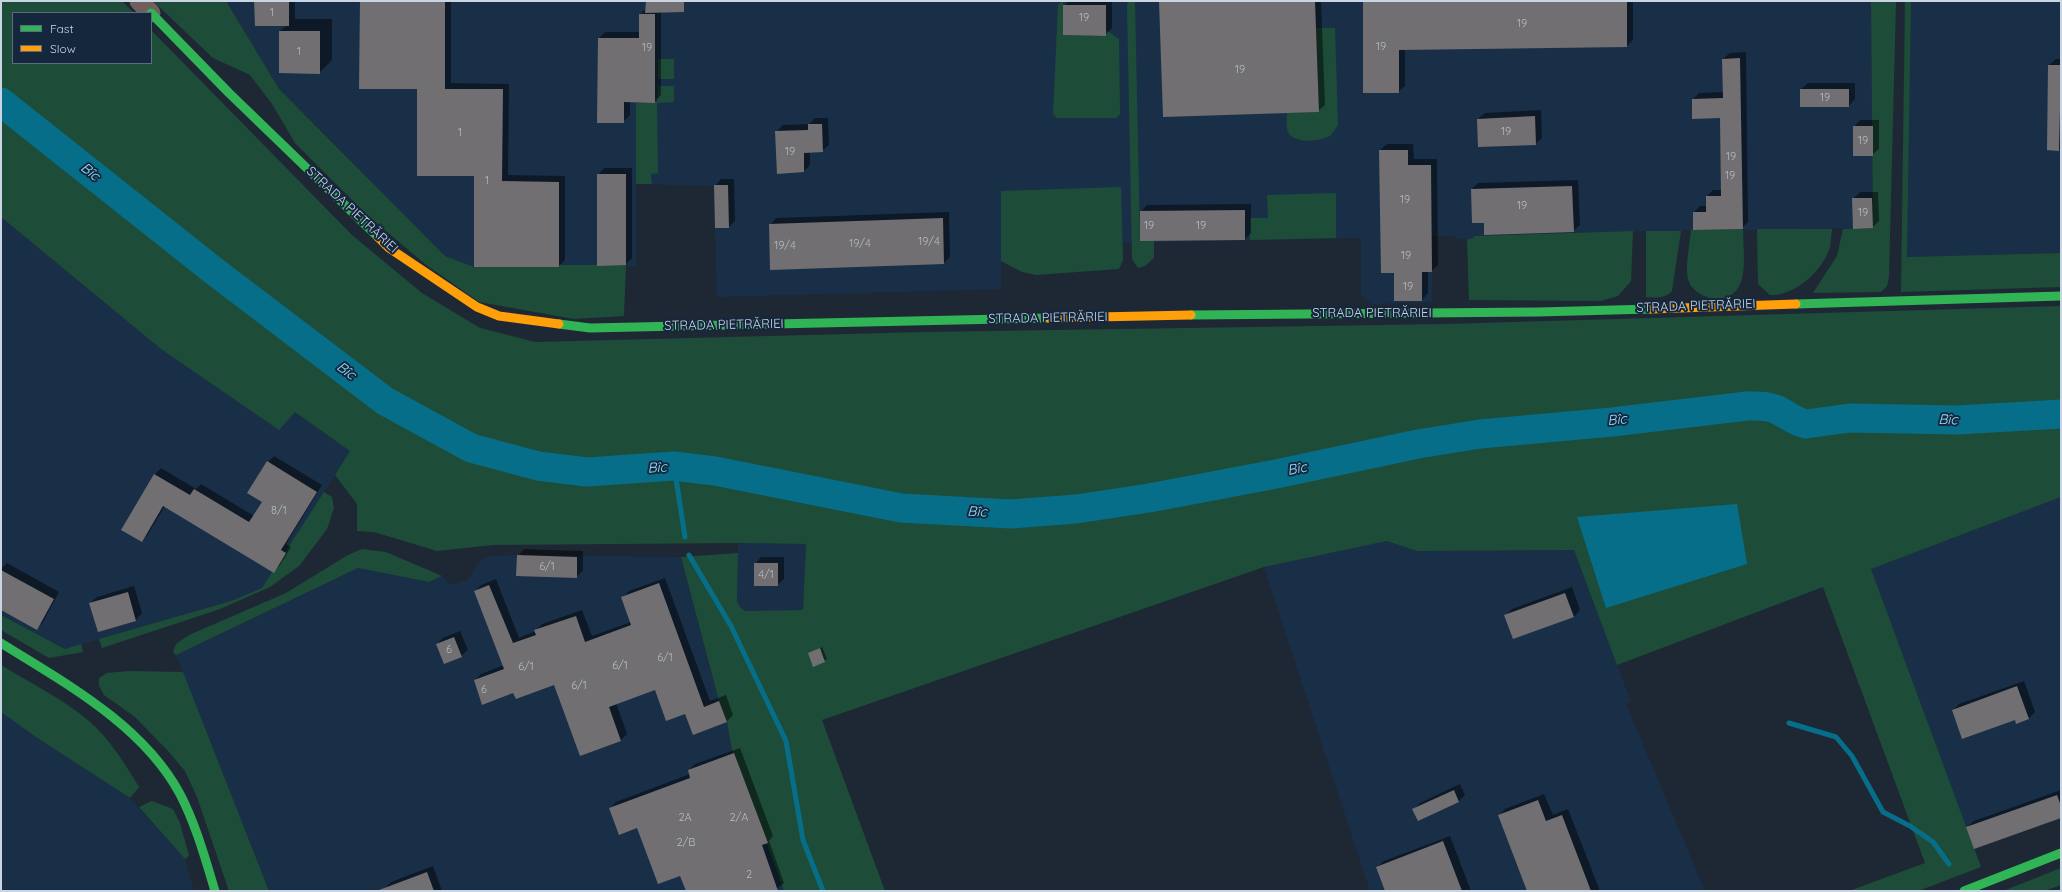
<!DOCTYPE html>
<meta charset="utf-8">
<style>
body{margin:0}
#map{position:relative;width:2062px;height:892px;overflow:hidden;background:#1e2834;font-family:Quicksand,sans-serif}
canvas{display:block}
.frame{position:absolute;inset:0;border:2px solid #c9d5e3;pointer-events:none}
.legend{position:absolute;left:12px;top:12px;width:140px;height:52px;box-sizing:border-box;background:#15273d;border:1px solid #5d6d7f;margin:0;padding:5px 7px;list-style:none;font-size:12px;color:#c9d5e3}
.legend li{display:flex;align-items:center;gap:8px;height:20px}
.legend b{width:20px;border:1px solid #5d6d7f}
</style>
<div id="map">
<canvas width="2062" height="892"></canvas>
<div class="frame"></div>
<ul class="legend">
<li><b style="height:5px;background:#30b455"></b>Fast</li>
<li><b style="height:5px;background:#ff9f0a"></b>Slow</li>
</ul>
</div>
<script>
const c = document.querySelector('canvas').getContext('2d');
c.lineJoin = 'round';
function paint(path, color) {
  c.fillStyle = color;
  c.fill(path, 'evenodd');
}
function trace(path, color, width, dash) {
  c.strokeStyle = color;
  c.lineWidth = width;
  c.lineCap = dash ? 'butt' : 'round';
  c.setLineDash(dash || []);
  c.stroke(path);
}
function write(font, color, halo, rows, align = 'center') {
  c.font = font + ' Quicksand,sans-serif';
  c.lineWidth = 4;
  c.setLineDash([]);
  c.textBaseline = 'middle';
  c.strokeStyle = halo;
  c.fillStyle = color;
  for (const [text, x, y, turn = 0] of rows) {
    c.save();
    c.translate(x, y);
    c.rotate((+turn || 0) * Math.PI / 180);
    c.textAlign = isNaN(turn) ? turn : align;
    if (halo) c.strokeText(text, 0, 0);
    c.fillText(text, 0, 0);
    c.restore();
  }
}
const built = new Path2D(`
 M 226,1 L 1871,1 L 1873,228 L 1574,232 L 1474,236 L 1474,238 L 1455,239 L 1455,236 L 1432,236 L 1432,302 L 1371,304 L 1361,294 L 1361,238 L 1001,245 L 1001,289 L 717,297 L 714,186 L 636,184 L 636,266 L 559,265 L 559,267 L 474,267 L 445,256 L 279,89 Z
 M 1911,1 L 2061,1 L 2061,253 L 1907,257 Z
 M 1,217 L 161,349 L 278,429 L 295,412 L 350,451 L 274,573 L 262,588 L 231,601 L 65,649 L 1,615 Z
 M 2061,497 L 2061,818 L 1974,849 L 1871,569 Z
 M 1387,541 L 1417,551 L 1574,550 L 1631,702 L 1626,704 L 1705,891 L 1370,891 L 1264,567 Z
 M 738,543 L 806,544 L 803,610 L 745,611 L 740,607 L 737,601 Z
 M 517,555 L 681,557 L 719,701 L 727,722 L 732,750 L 784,891 L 269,891 L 176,655 L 358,568 L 429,582 L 442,576 L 450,585 L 468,580 L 476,566 L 483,559 L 492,556 Z
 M 1,712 L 36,737 L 130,798 L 185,859 L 194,891 L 1,891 Z`);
const green = new Path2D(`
 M 1,1 L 122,1 L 134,13 L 13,13 L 13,63 L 151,63 L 151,30 L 352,235 L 422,293 L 480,328 L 535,342 L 925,332 L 1446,324 L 2061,306 L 2061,497 L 1871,569 L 1981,867 L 1918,891 L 1849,891 L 1925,863 L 1823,587 L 1617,665 L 1574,550 L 1417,551 L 1387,541 L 1264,567 L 822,720 L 885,891 L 784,891 L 732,750 L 727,722 L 719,701 L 681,557 L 738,553 L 737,601 L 740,607 L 745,611 L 803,610 L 806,544 L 738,543 L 492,545 L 437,551 L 374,532 L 357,531 L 357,504 L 335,475 L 350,451 L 295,412 L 279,430 L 161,349 L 1,217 Z
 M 153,1 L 226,1 L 279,89 L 445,256 L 474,267 L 559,267 L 559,265 L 626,265 L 624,316 L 574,319 L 479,302 L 425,264 L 366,214 L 295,143 L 272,104 L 250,75 L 213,58 Z
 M 1063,1 L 1063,35 L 1105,36 L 1106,30 L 1119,39 L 1120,114 L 1116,118 L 1057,118 L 1053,114 L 1058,5 Z
 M 1129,1 L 1135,1 L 1140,241 L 1154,241 L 1154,258 L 1145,266 L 1138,268 L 1132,259 L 1127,5 Z
 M 1871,1 L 1896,1 L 1889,277 L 1887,286 L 1881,292 L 1813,293 L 1837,256 L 1843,229 L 1873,228 Z
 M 1905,1 L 1911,1 L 1907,257 L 2061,253 L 2061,287 L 1901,292 Z
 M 1316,28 L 1335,28 L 1338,125 C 1336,128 1333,133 1331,135 C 1322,142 1293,144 1288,132 C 1286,127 1287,118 1287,113 L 1319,112 Z
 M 658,59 L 674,59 L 674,79 L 658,79 Z
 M 658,86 L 674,86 L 674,102 L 657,103 L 658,173 L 651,174 L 652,184 L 636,184 L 636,103 L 657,102 Z
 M 1121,187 L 1123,260 L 1119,269 L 1036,275 L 1022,272 L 1001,261 L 1001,191 Z
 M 1336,193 L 1336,238 L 1250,240 L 1250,218 L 1268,218 L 1267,195 Z
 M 1743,229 C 1743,256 1753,304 1710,298 C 1702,296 1692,290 1689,282 C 1684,271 1690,243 1691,230 Z
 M 1757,229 L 1832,229 C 1831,235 1831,241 1830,247 C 1823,271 1795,296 1770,295 L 1758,284 Z
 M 1633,231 L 1631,281 L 1618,296 L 1601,301 L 1469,300 L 1467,239 L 1474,238 L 1474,236 Z
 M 1646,231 L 1681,231 L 1672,291 C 1666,298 1655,298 1646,297 Z
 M 324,492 L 332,497 L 334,508 L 327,529 L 299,566 L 270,587 L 220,609 L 102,648 L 99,639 L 231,601 L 262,588 Z
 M 362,549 L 386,552 L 442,576 L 429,582 L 358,568 L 176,655 L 173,652 L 176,644 L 189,635 L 286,593 L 348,555 Z
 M 1,615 L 65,649 L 81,644 L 83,652 L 49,658 L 1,630 Z
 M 1,665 C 30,683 63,699 89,721 C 110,739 125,764 139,787 L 130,798 L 36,737 L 1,712 Z
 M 129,671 L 183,672 L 269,891 L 229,891 L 197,797 L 185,771 L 168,751 L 135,717 L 104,695 L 99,686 L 99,678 L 107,673 Z
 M 152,801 L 173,809 L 180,823 L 189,856 L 185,859 L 139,807 Z
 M 2061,868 L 2061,885 L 2044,891 L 2003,891 Z`);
const water = new Path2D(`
 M 1737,504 L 1747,564 L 1606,608 L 1577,517 Z`);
const shadow = new Path2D(`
 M 255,1 L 295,1 L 295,19 L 332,19 L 332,60 L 319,73 L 280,31 L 287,25 Z
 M 361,1 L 451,1 L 451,83 L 509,84 L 508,175 L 565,176 L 565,260 L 559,266 L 475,175 Z
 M 647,1 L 666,1 L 661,10 L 661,95 L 654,102 L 630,101 L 630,115 L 623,122 L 598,122 L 599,38 L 605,32 L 640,32 L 640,14 L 647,8 Z
 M 1069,1 L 1112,1 L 1112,28 L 1105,35 L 1064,6 Z
 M 1160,1 L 1321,1 L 1325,105 L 1318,111 Z
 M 1364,1 L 1633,1 L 1633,40 L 1627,46 L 1405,49 L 1405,86 L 1398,92 Z
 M 1746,52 L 1748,222 L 1742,228 L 1694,212 L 1700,206 L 1707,206 L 1707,196 L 1713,190 L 1722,190 L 1721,117 L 1693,99 L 1699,93 L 1724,92 L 1723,59 L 1730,53 Z
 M 2056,59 L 2061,59 L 2061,148 L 2059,150 L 2049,65 Z
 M 1808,83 L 1855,83 L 1855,99 L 1849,106 L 1801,89 Z
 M 1541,110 L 1542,138 L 1535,144 L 1479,146 L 1478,119 L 1485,113 Z
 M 815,118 L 828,118 L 829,145 L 822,151 L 810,152 L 810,165 L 804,171 L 776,132 L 783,125 L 809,124 Z
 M 1860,120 L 1879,120 L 1879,149 L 1872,155 L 1854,127 Z
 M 1387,144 L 1413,144 L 1414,159 L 1437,159 L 1438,265 L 1431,271 L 1428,271 L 1428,293 L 1422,300 L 1395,272 L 1380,150 Z
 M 604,168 L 632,168 L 632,258 L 626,264 L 598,265 L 598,175 Z
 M 721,179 L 734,179 L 735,221 L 729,227 L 715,186 Z
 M 1578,180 L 1580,225 L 1573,231 L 1485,222 L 1473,222 L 1472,189 L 1478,183 Z
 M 1860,192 L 1878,192 L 1879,221 L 1873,227 L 1853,199 Z
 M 1251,204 L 1251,233 L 1245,239 L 1141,212 L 1147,205 Z
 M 949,212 L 950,257 L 944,263 L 770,225 L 776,218 Z
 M 274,456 L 322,485 L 286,544 L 291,547 L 280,565 L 274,571 L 165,506 L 148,534 L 142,541 L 122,529 L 155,474 L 161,468 L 196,489 L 201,484 L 254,516 L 263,502 L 268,462 Z
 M 524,549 L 583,551 L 583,571 L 576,577 L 518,556 Z
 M 761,557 L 784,557 L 784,579 L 777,585 L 755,564 Z
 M 7,563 L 59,592 L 43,622 L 37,629 L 1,609 L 1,569 Z
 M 665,578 L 710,701 L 726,695 L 733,715 L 727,721 L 693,733 L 686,713 L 656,689 L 616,703 L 627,734 L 621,740 L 580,755 L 555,684 L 514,692 L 475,680 L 481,674 L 504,665 L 475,591 L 481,585 L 496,579 L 519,638 L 536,631 L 542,624 L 582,610 L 592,636 L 631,622 L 622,598 L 629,591 Z
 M 134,586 L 142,613 L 136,620 L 90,603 L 97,597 Z
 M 1572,587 L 1580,610 L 1574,617 L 1506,615 L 1512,609 Z
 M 460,631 L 468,650 L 461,656 L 437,644 L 443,638 Z
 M 822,647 L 827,659 L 813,665 L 809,654 Z
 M 2024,681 L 2035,712 L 2029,718 L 2017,723 L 2015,718 L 1953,710 L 1959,704 Z
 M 740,748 L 773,836 L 769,841 L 784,883 L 774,891 L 687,891 L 681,874 L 638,826 L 610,808 L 616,802 L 690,774 L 689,770 L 695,764 Z
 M 1460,784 L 1465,795 L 1459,801 L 1418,820 L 1413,810 L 1420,803 Z
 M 2061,790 L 2061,817 L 1967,827 L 1974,821 Z
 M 1544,794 L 1553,815 L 1568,809 L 1600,891 L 1528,891 L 1499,815 L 1505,809 Z
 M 1450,836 L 1471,891 L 1386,891 L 1377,867 L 1384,861 Z
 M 433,866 L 442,891 L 386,891 L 385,888 L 391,882 Z`);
const stream = new Path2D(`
 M 674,466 L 685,537
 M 689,555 L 731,626 L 786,741 L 803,840 L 823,891
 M 1789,723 L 1836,737 L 1852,756 L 1883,812 L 1910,826 L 1933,842 L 1949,864`);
const river = new Path2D(`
 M 1,102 L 214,271 L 385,401 L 471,448 L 538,466 L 587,472 L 674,466 L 715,471 L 901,508 L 1011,514 L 1076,509 L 1149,498 L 1276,474 L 1418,444 L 1480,434 L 1612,422 L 1747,406 C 1756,406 1766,405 1775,409 C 1786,413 1794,422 1806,424 L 1850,418 L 1958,420 L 2061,414`);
const building = new Path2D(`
 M 254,1 L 289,1 L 289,26 L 255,26 Z
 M 360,1 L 445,1 L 445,89 L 503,89 L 502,181 L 559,182 L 559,267 L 474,267 L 474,176 L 417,176 L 417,89 L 359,89 Z
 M 646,1 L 684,1 L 684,12 L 645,13 Z
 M 1159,1 L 1315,1 L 1319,112 L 1163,117 Z
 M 1363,1 L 1627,1 L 1627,47 L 1399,50 L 1399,93 L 1363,93 Z
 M 1063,5 L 1106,5 L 1106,36 L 1063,35 Z
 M 639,14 L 655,14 L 655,103 L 624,102 L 624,123 L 597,123 L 598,38 L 639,38 Z
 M 279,31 L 320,31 L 320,74 L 279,73 Z
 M 1740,58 L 1743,229 L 1693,230 L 1693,212 L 1706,212 L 1706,196 L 1721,196 L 1720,118 L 1692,119 L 1692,99 L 1723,98 L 1722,59 Z
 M 2048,65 L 2061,65 L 2059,151 L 2047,150 Z
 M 1800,89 L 1849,89 L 1849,107 L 1800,107 Z
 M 1535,116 L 1536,145 L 1478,147 L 1477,119 Z
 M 808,124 L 822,124 L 823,152 L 804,153 L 804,172 L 777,174 L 775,131 L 808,130 Z
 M 1853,126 L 1873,126 L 1873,156 L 1853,156 Z
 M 1379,150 L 1408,150 L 1408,165 L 1431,165 L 1432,272 L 1422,272 L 1422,301 L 1394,301 L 1394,273 L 1381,273 Z
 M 597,174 L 626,174 L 626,265 L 597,266 Z
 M 714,185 L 728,185 L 729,228 L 715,228 Z
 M 1572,186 L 1574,232 L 1484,235 L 1484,223 L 1472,223 L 1471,189 Z
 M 1852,198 L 1872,198 L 1873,228 L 1853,229 Z
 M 1245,210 L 1245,240 L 1140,241 L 1140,211 Z
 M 943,218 L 944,264 L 770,270 L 769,224 Z
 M 267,461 L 317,492 L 281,550 L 286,553 L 274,573 L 163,506 L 142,542 L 121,530 L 154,474 L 190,495 L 194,489 L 249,522 L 262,502 L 247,493 Z
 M 517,555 L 577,557 L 577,578 L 516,576 Z
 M 754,563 L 778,563 L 778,586 L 754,586 Z
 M 1,570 L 54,599 L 37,630 L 1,610 Z
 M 659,583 L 704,707 L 719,701 L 727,722 L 693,735 L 685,714 L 666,721 L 655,690 L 609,707 L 621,741 L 580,756 L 554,685 L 516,699 L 513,693 L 482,705 L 474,680 L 504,669 L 474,591 L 489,585 L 513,643 L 536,635 L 534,630 L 576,616 L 585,642 L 631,625 L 621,597 Z
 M 128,592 L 136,621 L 98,632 L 89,603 Z
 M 1565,593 L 1574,617 L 1513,639 L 1504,615 Z
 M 454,637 L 462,657 L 444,664 L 436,644 Z
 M 820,648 L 825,662 L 813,667 L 808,653 Z
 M 2017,686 L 2029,719 L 2016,724 L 2015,720 L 1962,739 L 1952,710 Z
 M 734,753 L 768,843 L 762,845 L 778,891 L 686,891 L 680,876 L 658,884 L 637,828 L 619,835 L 609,808 L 690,778 L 688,770 Z
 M 1454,790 L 1459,802 L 1418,821 L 1412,809 Z
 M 2057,795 L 2061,806 L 2061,818 L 1974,849 L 1966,827 Z
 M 1538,800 L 1546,821 L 1562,815 L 1591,891 L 1527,891 L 1498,815 Z
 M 1443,841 L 1462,891 L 1385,891 L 1376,867 Z
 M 427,872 L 434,891 L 379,891 L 379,890 Z`);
const street = new Path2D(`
 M 139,1 L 151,13`);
const fast = new Path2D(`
 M 151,13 L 229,93 L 378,237
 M 1796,304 L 2061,296
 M 1191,315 L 1538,312 L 1651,309
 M 559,324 L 590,328 L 1049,318
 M 1,643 C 65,683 143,725 180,794 C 196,825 205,858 215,891
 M 1964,891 L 2061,853`);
const slow = new Path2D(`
 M 378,237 L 389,248 L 477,307 L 499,316 L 559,324
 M 1651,309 L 1796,304
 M 1049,318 L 1191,315`);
const numberNames = [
 ["1",272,13],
 ["19",1084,18],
 ["19",1522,24],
 ["19",1381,47],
 ["19",647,48],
 ["1",299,52],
 ["19",1240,70],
 ["19",1825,98],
 ["19",1506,132],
 ["1",460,133],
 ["19",1863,141],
 ["19",790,152],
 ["19",1731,157],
 ["19",1730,176],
 ["1",487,181],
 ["19",1405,200],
 ["19",1522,206],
 ["19",1863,213],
 ["19",1149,226],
 ["19",1201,226],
 ["19/4",929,242],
 ["19/4",860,244],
 ["19/4",785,246],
 ["19",1406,256],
 ["19",1408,287],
 ["8/1",279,511],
 ["6/1",547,567],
 ["4/1",766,575],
 ["6",449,650],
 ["6/1",665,658],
 ["6/1",620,666],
 ["6/1",526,667],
 ["6/1",579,686],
 ["6",484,690],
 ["2A",685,818],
 ["2/A",739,818],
 ["2/B",686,843],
 ["2",749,875]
];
const streetNames = [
 ["STRADA PIETRĂRIEI",352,210,43],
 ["STRADA PIETRĂRIEI",1696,306,-2],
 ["STRADA PIETRĂRIEI",1372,313],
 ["STRADA PIETRĂRIEI",1048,318,-1],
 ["STRADA PIETRĂRIEI",724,325,-1]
];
const waterNames = [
 ["Bîc",90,172,38],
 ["Bîc",346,371,37],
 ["Bîc",1617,420,-6],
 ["Bîc",1948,420,1],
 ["Bîc",657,468,-4],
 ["Bîc",1297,469,-11],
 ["Bîc",977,512,3]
];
paint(built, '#192f48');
paint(green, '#1d4d39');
paint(water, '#076e89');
paint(shadow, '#0007');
trace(stream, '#076e89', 5);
trace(river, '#076e89', 29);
paint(building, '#726f72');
trace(street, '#6f5f5d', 19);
trace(fast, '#30b455', 9);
trace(slow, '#ff9f0a', 9);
write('11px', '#b3bcc7', null, numberNames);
write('13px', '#c9d5e3', '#15273d', streetNames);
write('italic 14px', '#90e2ff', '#15273d', waterNames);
</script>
